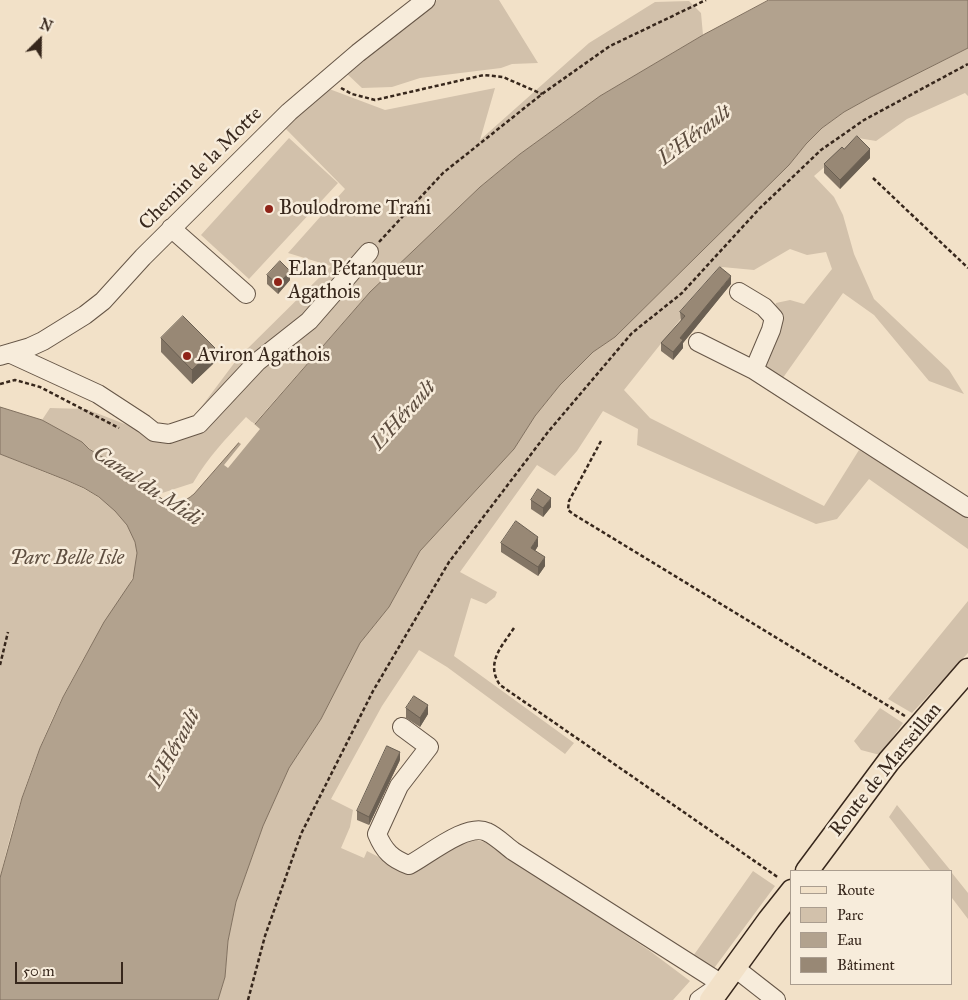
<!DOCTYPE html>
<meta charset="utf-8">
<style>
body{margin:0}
#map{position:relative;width:968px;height:1000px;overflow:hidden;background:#f2e1c8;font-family:"IM FELL Great Primer",serif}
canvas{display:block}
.legend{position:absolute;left:790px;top:870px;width:162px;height:115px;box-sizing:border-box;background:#f7ecdb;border:1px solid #aa9d8f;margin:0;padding:6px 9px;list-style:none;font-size:15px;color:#37271c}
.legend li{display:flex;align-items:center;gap:10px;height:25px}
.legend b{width:25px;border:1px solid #aa9d8f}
.north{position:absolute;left:15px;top:15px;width:50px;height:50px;-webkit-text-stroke:4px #f7ecdb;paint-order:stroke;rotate:23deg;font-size:14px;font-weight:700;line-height:20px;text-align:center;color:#37271c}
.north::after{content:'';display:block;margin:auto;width:18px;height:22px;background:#37271c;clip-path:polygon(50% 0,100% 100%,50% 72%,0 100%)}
.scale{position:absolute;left:15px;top:962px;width:108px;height:22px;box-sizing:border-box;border:2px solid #37271c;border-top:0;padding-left:6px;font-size:15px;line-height:18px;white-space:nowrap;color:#37271c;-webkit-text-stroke:4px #f7ecdb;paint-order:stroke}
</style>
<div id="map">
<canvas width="968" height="1000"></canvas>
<ul class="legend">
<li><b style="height:6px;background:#f2e1c8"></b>Route</li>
<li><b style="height:14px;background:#d2c1ab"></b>Parc</li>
<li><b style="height:14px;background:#b2a28e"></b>Eau</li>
<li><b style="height:14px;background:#988875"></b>Bâtiment</li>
</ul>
<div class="north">N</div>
<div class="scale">50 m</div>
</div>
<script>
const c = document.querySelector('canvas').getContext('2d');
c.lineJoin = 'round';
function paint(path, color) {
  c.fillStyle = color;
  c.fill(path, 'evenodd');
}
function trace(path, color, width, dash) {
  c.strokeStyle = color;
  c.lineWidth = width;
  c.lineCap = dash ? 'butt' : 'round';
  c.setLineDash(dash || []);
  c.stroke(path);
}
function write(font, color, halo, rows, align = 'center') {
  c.font = font + ' "IM FELL Great Primer",serif';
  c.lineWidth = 5;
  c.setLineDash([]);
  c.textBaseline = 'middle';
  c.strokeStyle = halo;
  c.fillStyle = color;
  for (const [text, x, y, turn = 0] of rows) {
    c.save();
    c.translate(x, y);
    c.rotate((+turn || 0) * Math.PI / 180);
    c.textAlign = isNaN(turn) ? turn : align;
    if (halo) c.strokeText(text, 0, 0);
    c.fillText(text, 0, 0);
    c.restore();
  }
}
const green = new Path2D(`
 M 437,0 L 499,0 L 538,63 L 512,64 L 501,68 L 420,78 L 392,87 L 362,88 L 344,71 Z
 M 689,1 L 701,13 L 703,35 L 600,96 L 520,154 L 480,187 L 370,292 L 254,424 L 246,417 C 225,440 209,456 193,483 L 156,495 C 120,468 82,442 42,420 L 50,408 L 86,409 L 161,438 L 187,426 L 238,358 L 331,266 L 288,253 L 345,189 L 284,127 L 324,87 L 385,110 L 495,88 L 480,140 L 589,43 L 655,2 Z
 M 968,48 L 968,96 L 965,93 L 907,119 L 876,141 L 858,138 L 814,176 L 834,197 L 843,215 L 854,254 L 874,299 L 949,370 L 964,394 L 929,381 L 874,315 L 843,293 L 780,382 L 753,363 L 767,336 L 776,303 L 790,300 L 804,304 L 832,269 L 826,252 L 807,255 L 790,249 L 754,270 L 722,267 L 624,390 L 650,418 L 824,506 L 859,450 L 968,517 L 968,549 L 869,479 L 837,519 L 816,524 L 637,445 L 638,429 L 603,411 L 577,451 L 555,476 L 537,465 L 460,572 L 497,592 L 495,597 L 486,604 L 471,598 L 454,656 L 574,743 L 565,754 L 447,667 L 419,650 L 382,706 L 331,799 L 353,810 L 350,827 L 341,848 L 364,858 L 367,851 L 396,866 L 473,839 L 488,843 L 650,951 L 690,981 L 673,1000 L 218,1000 L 225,977 L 228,941 L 236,902 L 263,826 L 289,768 L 321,719 L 360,643 L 389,607 L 420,551 L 514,449 L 535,416 L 560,385 L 593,352 L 615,337 L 789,165 L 806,144 L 822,128 L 844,112 L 871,97 Z
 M 289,138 L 338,183 L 249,279 L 201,235 Z
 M 0,454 C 13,459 26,465 39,470 C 75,484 126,501 136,546 C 143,579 114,604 100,630 C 87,652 75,674 63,696 C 34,754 14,816 0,878 Z
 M 968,601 L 968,653 L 912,713 L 888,699 Z
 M 880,708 L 903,723 L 880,755 L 861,750 L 854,741 Z
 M 897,805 L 951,871 L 931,871 L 889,817 Z
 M 753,871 L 775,886 L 712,971 L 691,959 Z
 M 952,873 L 968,893 L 968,919 L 952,898 Z`);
const water = new Path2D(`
 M 769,0 L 968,0 L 968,48 L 871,97 L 844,112 L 822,128 L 806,144 L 789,165 L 615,337 L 593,352 L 560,385 L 535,416 L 514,449 L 420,551 L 389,607 L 360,643 L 321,719 L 289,768 L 263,826 L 236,902 L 228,941 L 225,977 L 218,1000 L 0,1000 L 0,878 L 22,798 L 40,748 L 63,697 L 104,622 L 133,579 L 137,553 L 135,542 L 127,525 L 115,511 L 99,497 L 84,488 L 66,480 L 0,454 L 0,407 L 42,420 L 82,442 L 89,449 L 117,466 L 165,501 C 177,506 184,502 194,494 L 370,292 L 480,187 L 520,154 L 600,96 L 703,35 Z`);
const pier = new Path2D(`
 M 252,422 L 260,429 L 228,468 L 224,465 L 241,444 L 238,442 L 241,438 L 240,437 Z`);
const path = new Path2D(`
 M 341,88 L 352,94 L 375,100 L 484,75 L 503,77 L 542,94
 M 873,178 L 968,268
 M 379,242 L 443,173 L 542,94 L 610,46 L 706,0
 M 0,384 L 15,380 L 40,387 L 119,428
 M 601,441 L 569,501 L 568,510 L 573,514 L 905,716
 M 514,628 C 502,646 485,663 500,685 L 779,878
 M 0,665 L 8,632
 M 248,1000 L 265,936 L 301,834 L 373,691 L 449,562 L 548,432 L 632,333 L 682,293 L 759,209 L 821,150 L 864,120 L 968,64`);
const minor = new Path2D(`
 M 171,228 L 246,294
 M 698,342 L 754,370 L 771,330 L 774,318 L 764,307 L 739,292
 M 11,354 L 98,394 L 144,424 L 154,432 L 169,434 L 199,424 L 257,362 L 309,321 L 369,252
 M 0,356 L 30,347 L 43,341 L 85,315 L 103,301 L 143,257 L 289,112 L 358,53 L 426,0
 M 754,370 L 968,508
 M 402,727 L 429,747 L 399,786 L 377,834 C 384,851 392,859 409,865 C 427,856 467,822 487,832 C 496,836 505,845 513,851 L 722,984 L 699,1000
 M 735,968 L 776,1000`);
const major = new Path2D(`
 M 807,871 L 889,761 L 968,670
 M 711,1000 L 769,920 L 792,891`);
const wall = new Path2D(`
 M 844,149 L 870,158 L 840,189 L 824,173 L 824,164 Z
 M 267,275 L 290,280 L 278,294 L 267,284 Z
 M 731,284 L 683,343 L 683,348 L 673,360 L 661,351 L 661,343 L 681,321 L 680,312 Z
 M 161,338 L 215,362 L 192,384 L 161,352 Z
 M 531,500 L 551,507 L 543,517 L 531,509 Z
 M 501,543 L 538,546 L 535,551 L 545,566 L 538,576 L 501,552 Z
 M 406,708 L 428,714 L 420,727 L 406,718 Z
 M 400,760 L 369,825 L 357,820 L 357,811 Z`);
const shadedWall = new Path2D(`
 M 870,149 L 870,158 L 840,189 L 840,180 Z
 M 290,271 L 290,280 L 278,294 L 278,285 Z
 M 731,276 L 731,284 L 683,343 L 683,348 L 673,360 L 673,352 L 680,338 Z
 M 215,348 L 215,362 L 192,384 L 192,370 Z
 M 551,498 L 551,507 L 543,517 L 543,508 Z
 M 538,537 L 538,546 L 531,557 L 531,548 Z
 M 545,557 L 545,566 L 538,576 L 538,567 Z
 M 428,705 L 428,714 L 420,727 L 420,718 Z
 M 400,752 L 400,760 L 369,825 L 369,817 Z`);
const building = new Path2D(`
 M 857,136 L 870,149 L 840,180 L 824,164 L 842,147 L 844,149 Z
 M 280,261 L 290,271 L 278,285 L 267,275 Z
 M 720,267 L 731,276 L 680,338 L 683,340 L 673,352 L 661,343 L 685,316 L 680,312 Z
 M 183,316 L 215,348 L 192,370 L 161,338 Z
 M 538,489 L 551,498 L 543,508 L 531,500 Z
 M 516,521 L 538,537 L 531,548 L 545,557 L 538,567 L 501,543 Z
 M 414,696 L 428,705 L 420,718 L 406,708 Z
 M 387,746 L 400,752 L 369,817 L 357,811 Z`);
const markers = [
 [269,209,5,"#8f2418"],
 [278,282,5,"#8f2418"],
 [187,356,5,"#8f2418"]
];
const streetNames = [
 ["Chemin de la Motte",201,169,-45],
 ["Route de Marseillan",886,770,-51]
];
const poiNames = [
 ["Boulodrome Trani",279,209],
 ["Elan Pétanqueur",288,270],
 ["Agathois",288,293],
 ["Aviron Agathois",197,356]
];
const parkNames = [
 ["Parc Belle Isle",67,559]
];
const waterNames = [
 ["L'Hérault",695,136,-37],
 ["L'Hérault",404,416,-48],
 ["Canal du Midi",147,487,34],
 ["L'Hérault",175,749,-61]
];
paint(green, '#d2c1ab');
paint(water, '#b2a28e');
trace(water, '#817160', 1);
paint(pier, '#f2e1c8');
trace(minor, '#665647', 20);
trace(major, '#37271c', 25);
trace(path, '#37271c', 2.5, [4, 2.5]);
trace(minor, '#f7ecdb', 18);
trace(major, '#f2e1c8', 22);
paint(wall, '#837565');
paint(shadedWall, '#6a5f52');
paint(building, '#988875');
trace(building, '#6a5f52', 1);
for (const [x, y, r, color] of markers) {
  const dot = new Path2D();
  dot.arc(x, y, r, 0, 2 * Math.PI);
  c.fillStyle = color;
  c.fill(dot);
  trace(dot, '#f7ecdb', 2);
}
write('20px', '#37271c', '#f7ecdb', streetNames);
write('20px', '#37271c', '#f7ecdb', poiNames, 'left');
write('italic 20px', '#5e4e40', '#f7ecdb', parkNames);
write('italic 21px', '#5c4c3e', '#f7ecdb', waterNames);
</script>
